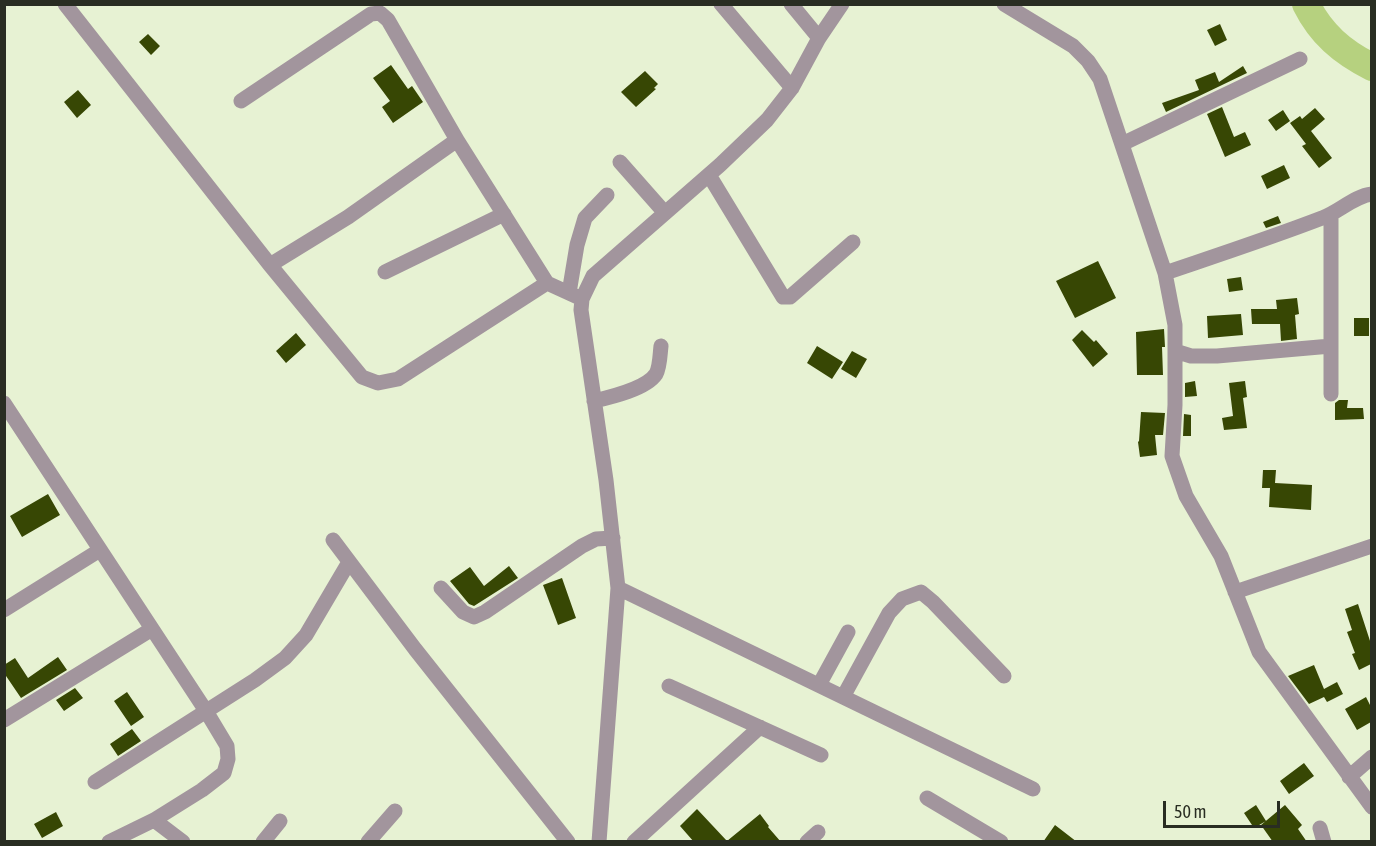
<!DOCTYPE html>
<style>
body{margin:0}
#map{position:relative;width:1376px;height:846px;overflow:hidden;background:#e7f2d3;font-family:"Asap Condensed",sans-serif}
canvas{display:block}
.frame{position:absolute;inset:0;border:6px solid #292d22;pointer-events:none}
.scale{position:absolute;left:1163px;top:801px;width:117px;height:27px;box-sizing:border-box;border:3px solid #292d22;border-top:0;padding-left:8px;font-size:18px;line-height:21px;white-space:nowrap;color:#292d22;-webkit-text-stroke:4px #e7f2d3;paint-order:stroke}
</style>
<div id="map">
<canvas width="1376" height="846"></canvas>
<div class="frame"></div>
<div class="scale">50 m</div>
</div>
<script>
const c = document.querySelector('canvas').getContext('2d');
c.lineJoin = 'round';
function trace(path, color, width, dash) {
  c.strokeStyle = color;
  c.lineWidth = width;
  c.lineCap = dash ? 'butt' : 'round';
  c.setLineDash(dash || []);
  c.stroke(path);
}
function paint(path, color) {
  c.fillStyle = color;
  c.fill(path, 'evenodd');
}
const river = new Path2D(`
 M 1306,4 C 1321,34 1342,52 1372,67`);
const building = new Path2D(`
 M 1220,24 L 1227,40 L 1215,46 L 1207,30 Z
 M 148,34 L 160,46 L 151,55 L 139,42 Z
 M 391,65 L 408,89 L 412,86 L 423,102 L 393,123 L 382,107 L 390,101 L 373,78 Z
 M 1243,66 L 1247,73 L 1166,112 L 1162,103 L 1199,90 L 1195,80 L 1215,72 L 1219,82 Z
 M 645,71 L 658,84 L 654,88 L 656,89 L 636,107 L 621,92 Z
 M 78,90 L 91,105 L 77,118 L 64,102 Z
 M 1222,107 L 1234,137 L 1245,132 L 1251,145 L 1225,157 L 1207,114 Z
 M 1315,108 L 1325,119 L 1311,131 L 1332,158 L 1319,168 L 1302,146 L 1306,144 L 1290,123 L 1300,116 L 1302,119 Z
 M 1283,110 L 1290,121 L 1276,131 L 1268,120 Z
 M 1284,165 L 1290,178 L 1267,189 L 1261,176 Z
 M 1278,216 L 1281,223 L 1266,228 L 1263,222 Z
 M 1098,261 L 1116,298 L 1075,318 L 1056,281 Z
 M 1241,277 L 1243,290 L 1229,292 L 1227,279 Z
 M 1297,298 L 1299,314 L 1295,315 L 1297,339 L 1281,341 L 1280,324 L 1252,324 L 1251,309 L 1277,309 L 1276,300 Z
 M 1241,314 L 1243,335 L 1208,338 L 1207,316 Z
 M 1354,318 L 1369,318 L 1369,336 L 1354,336 Z
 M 1164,329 L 1165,347 L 1162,347 L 1163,375 L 1137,375 L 1136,332 Z
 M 1082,330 L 1094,342 L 1096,340 L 1108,354 L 1093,367 L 1072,340 Z
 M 296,333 L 306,345 L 286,363 L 276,351 Z
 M 817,346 L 843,362 L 832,379 L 807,363 Z
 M 852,351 L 867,359 L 856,378 L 841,369 Z
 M 1195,381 L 1197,396 L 1185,397 L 1185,383 Z
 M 1245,381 L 1247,397 L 1243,398 L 1247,428 L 1224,430 L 1222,418 L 1233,416 L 1229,383 Z
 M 1339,400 L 1348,400 L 1347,408 L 1363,408 L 1364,419 L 1335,420 L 1335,403 Z
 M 1141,412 L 1165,413 L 1163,435 L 1155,435 L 1157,455 L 1140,457 L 1138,442 L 1139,441 Z
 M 1184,414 L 1191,415 L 1191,436 L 1183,436 Z
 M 1263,470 L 1276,470 L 1275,483 L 1312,485 L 1311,510 L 1269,507 L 1270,488 L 1262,488 Z
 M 48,494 L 60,515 L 22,537 L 10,516 Z
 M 509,566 L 518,578 L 474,606 L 469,604 L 450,581 L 470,567 L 484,586 Z
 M 562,578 L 576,618 L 558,625 L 543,585 Z
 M 1358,604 L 1371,644 L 1371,664 L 1359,670 L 1352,654 L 1355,653 L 1347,632 L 1352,630 L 1345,609 Z
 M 58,657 L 67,670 L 21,698 L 4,673 L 4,665 L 15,658 L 28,678 Z
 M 1314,665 L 1324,689 L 1337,682 L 1343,694 L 1327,702 L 1324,697 L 1309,704 L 1288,676 Z
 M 75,688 L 83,698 L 64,711 L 56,700 Z
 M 127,692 L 144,717 L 131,726 L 114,701 Z
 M 1366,697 L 1371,707 L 1371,722 L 1357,730 L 1345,709 Z
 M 132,729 L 141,741 L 118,756 L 110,744 Z
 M 1304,763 L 1314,776 L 1289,794 L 1280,781 Z
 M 1256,805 L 1266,821 L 1254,828 L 1244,813 Z
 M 1285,805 L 1302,825 L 1298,829 L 1307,842 L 1273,842 L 1261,825 Z
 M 697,809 L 727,841 L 760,814 L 769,826 L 768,827 L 781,842 L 694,842 L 680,826 Z
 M 56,812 L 63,826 L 42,838 L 34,824 Z
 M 1055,825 L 1077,842 L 1043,842 Z`);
const minor = new Path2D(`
 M 65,4 L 270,265 L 362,377 L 378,383 L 398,379 L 547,283
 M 721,4 L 792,88
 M 791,4 L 819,38
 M 1004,4 L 1073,46 L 1088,61 L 1100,79 L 1165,273 L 1175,325 L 1175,405 L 1172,456 L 1186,496 L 1221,556 L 1259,652 L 1372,807
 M 241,101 L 371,14 L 380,13 L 388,20 L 457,140 L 547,283 L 582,299
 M 1122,144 L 1300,59
 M 620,162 L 665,213
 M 709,175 L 783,297 L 790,297 L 853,242
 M 270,265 L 348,217 L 457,140
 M 385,272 L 504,214
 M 1165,273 C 1218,255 1270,238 1322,218 C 1339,212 1354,196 1372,194
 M 569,293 L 577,245 L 585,218 L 607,195
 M 1175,351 L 1191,356 L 1217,356 L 1331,346
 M 1331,394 L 1331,214
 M 594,401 C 611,397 646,389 656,374 C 660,367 660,354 661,346
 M 4,403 L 206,711 L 227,746 L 228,759 L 224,773 L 202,790 L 154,820 L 109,842
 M 333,540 L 415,649 L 568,842
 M 441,588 L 463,612 L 474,617 L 485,612 L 582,546 L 596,539 L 613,538
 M 618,588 L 1033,789
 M 1235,592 L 1372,546
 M 4,610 L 100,550
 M 819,685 L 848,632
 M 669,686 L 821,755
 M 843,697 L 889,613 L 902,599 L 921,592 L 933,602 L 1004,676
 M 4,720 L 152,629
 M 1349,777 L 1372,757
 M 95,782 L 255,680 L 285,658 L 306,635 L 349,562
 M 927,798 L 1001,842
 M 154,820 L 183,842
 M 1320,828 L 1324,842
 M 263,842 L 280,821
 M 368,842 L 395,811
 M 599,842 L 618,588 L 606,480 L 581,310 L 582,299 L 593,276 L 720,165 L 767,120 L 792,88 L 819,38 L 842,4
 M 634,842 L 760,727
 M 807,842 L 818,832`);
trace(river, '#b6d17f', 28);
paint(building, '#374704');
trace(minor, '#a2959d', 15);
</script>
